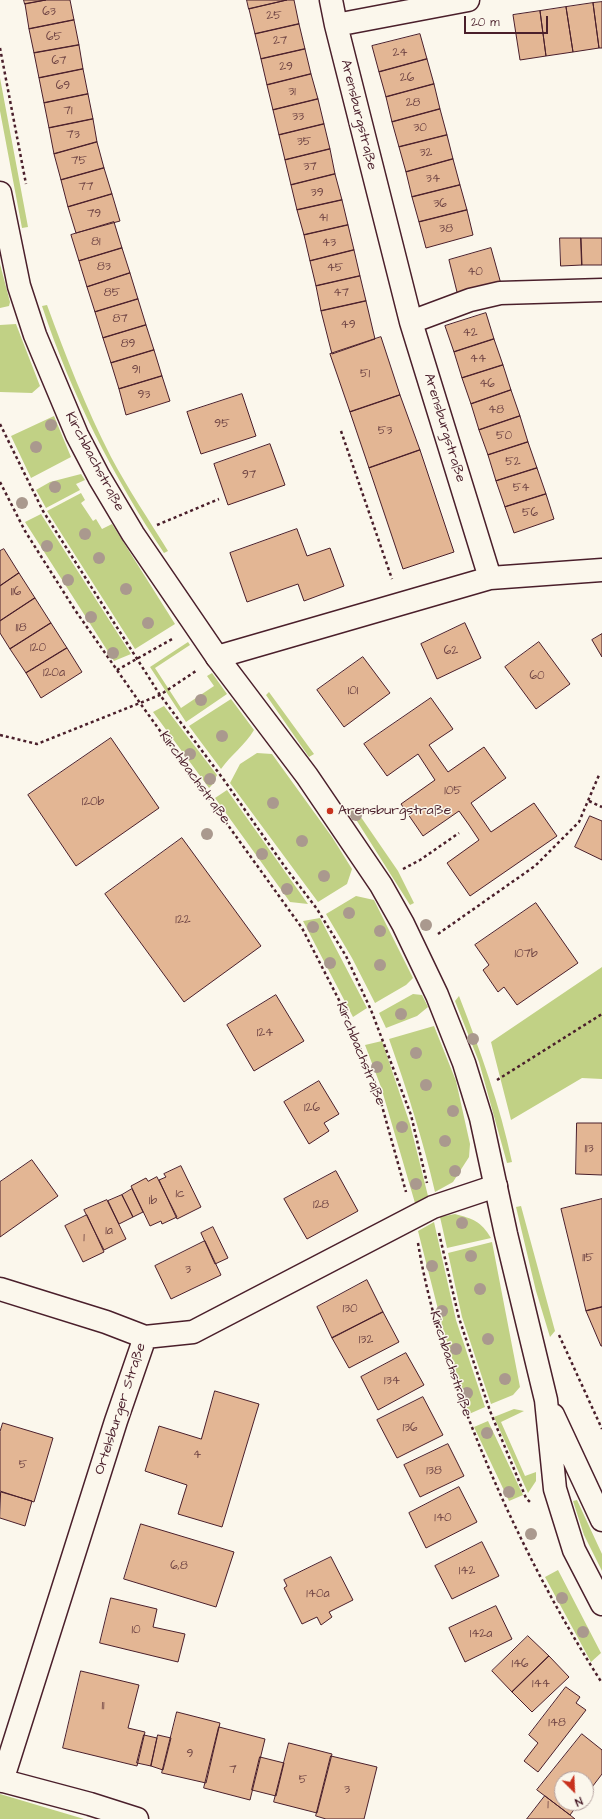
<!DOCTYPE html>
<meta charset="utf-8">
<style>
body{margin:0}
#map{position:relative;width:602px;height:1819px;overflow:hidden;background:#fbf7ec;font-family:"Architects Daughter",sans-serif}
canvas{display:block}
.north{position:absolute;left:554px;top:1771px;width:40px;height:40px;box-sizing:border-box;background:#fbf7ec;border:1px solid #b4a19f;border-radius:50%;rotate:156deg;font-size:11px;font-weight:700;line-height:16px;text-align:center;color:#4a1f2b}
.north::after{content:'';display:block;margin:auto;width:14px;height:18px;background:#c8321e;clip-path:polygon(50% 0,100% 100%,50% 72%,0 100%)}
.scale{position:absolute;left:464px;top:16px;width:84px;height:18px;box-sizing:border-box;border:2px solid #4a1f2b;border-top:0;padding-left:5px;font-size:12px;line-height:14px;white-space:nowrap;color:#4a1f2b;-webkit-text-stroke:3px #fbf7ec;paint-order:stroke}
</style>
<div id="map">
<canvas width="602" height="1819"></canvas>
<div class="north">N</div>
<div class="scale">20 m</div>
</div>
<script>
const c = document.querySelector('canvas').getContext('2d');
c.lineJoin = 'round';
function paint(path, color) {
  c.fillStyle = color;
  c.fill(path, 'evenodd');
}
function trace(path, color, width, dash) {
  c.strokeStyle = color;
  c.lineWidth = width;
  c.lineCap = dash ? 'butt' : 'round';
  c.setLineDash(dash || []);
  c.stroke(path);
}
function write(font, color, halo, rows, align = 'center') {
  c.font = font + ' "Architects Daughter",sans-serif';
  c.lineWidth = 3;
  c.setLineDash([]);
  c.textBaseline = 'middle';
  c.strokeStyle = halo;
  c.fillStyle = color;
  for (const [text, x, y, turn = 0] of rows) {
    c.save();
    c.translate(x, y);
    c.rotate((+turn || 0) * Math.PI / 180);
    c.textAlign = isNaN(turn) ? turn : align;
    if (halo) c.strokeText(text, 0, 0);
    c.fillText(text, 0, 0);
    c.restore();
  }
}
const green = new Path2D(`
 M 0,78 L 28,227 L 22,228 L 0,111 Z
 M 0,264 L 10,302 L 9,306 L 0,308 Z
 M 47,305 C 66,357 86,408 111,457 C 128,489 149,520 168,551 L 164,553 C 113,476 71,394 42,306 Z
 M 16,324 L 40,386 L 32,393 L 0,392 L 0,325 Z
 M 54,416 L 71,457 L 31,478 L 11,436 Z
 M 81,474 L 85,480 L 76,484 L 80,490 L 46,508 L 36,490 L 50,482 Z
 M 81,493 L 85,500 L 81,503 L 93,521 L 96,519 L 102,529 L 112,524 L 175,624 L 135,649 L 47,511 Z
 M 41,514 L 131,654 L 114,661 L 25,522 Z
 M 188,642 L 190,645 L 155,668 L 181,708 L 214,686 L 207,676 L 212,673 L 227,694 L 186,722 L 150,667 Z
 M 269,692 L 314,754 L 309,757 L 266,695 Z
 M 231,699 L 254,730 C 245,745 231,755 221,769 L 189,726 Z
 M 164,706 L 217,775 L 212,785 L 209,788 L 153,712 Z
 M 257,753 L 272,754 L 332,837 L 352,869 L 347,884 L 318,902 L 230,783 L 240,764 Z
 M 227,790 L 308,904 L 290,902 L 215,798 Z
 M 354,807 L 398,871 L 414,903 L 410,905 L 350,810 Z
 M 356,896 L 374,900 L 413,978 L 406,985 L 375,1003 L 352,958 L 326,914 Z
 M 320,918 L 367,1008 L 353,1017 L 303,921 Z
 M 602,967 L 602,1079 L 582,1078 L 511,1120 L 491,1042 Z
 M 413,994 L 422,995 L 428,1007 L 417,1016 L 386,1028 L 379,1013 Z
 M 459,996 C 480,1050 500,1105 512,1162 L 507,1163 L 479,1062 L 455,1001 Z
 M 434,1026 L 456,1081 L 470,1144 L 469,1157 L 453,1182 L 435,1192 C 423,1140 407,1090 389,1039 Z
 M 382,1041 L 410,1124 L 428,1196 L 415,1203 L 381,1087 L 365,1045 Z
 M 521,1206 L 555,1331 L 550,1337 L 536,1291 L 516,1207 Z
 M 455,1214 C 473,1219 481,1221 491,1238 L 447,1248 L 440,1217 Z
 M 434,1222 L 456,1320 L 485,1407 L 469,1414 L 442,1325 L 418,1231 Z
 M 492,1242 L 520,1387 L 513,1395 L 491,1404 L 462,1317 L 448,1253 Z
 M 514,1409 L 524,1411 L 501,1422 L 525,1476 L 536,1472 L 536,1481 L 528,1493 L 494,1417 Z
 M 488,1421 L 523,1495 L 509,1501 L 474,1427 Z
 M 577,1500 L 602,1554 L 602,1571 L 584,1535 L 573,1501 Z
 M 558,1570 L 601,1653 L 591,1662 L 545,1577 Z
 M 0,1794 L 84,1819 L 0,1819 Z`);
const building = new Path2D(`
 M 24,0 L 46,0 L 25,4 Z
 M 46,0 L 70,0 L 74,20 L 29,29 L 25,4 Z
 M 247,0 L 287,0 L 249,9 Z
 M 287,0 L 294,0 L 299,24 L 255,34 L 249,9 Z
 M 602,2 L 602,48 L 599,48 L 593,3 Z
 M 593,3 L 599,48 L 573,52 L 566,7 Z
 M 566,7 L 573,52 L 546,56 L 540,11 Z
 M 540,11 L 546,56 L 520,60 L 513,15 Z
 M 74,20 L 79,45 L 34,53 L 29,29 Z
 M 299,24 L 305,49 L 261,59 L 255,34 Z
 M 420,34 L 427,59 L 379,72 L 372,46 Z
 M 79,45 L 83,69 L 39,78 L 34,53 Z
 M 305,49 L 311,74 L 267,85 L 261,59 Z
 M 427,59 L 434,84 L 386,97 L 379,72 Z
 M 83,69 L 88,94 L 44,103 L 39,78 Z
 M 311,74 L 318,99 L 273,110 L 267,85 Z
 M 434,84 L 440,109 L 392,122 L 386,97 Z
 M 88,94 L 93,119 L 49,128 L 44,103 Z
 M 318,99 L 324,124 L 279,135 L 273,110 Z
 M 440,109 L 447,135 L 399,147 L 392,122 Z
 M 93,119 L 97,142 L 54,154 L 49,128 Z
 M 324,124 L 330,149 L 285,160 L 279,135 Z
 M 447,135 L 453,159 L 406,172 L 399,147 Z
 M 97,142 L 104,168 L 61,180 L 54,154 Z
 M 330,149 L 335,174 L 291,185 L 285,160 Z
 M 453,159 L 460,185 L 412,197 L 406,172 Z
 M 104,168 L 112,194 L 68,207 L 61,180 Z
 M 335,174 L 342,200 L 297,210 L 291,185 Z
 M 460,185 L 467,210 L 419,222 L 412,197 Z
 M 112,194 L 120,221 L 76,233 L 68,207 Z
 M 342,200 L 348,225 L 304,235 L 297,210 Z
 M 467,210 L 473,235 L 426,248 L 419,222 Z
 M 114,222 L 122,248 L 79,261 L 71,235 Z
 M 348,225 L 354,250 L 310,261 L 304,235 Z
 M 560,238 L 581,238 L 582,265 L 561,266 Z
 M 581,238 L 602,238 L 602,265 L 582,265 Z
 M 122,248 L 130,273 L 87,287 L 79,261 Z
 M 491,248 L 501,284 L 458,296 L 449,260 Z
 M 354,250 L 360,276 L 316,286 L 310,261 Z
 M 130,273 L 138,299 L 95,312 L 87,287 Z
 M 360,276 L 366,301 L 321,311 L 316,286 Z
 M 138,299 L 146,325 L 103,338 L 95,312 Z
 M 366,301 L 375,339 L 332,354 L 321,311 Z
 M 486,313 L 494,339 L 454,352 L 445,326 Z
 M 146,325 L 154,350 L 111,363 L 103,338 Z
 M 381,337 L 400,395 L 350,412 L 330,354 Z
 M 494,339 L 503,365 L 462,378 L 454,352 Z
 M 154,350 L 162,376 L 119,389 L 111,363 Z
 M 503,365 L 511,390 L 471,404 L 462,378 Z
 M 162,376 L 170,401 L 126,415 L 119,389 Z
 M 511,390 L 520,416 L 479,430 L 471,404 Z
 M 242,394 L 256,436 L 201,454 L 187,412 Z
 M 400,395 L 420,450 L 369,468 L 350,412 Z
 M 520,416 L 528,442 L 488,455 L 479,430 Z
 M 528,442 L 537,468 L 496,481 L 488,455 Z
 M 270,444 L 285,485 L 228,505 L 214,464 Z
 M 420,450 L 454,552 L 403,569 L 369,468 Z
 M 537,468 L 546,494 L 505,507 L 496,481 Z
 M 546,494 L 554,519 L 514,533 L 505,507 Z
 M 297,529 L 307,556 L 330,548 L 344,586 L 304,601 L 298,584 L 247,602 L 230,553 Z
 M 4,549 L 19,573 L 0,586 L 0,551 Z
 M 19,573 L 35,598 L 0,621 L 0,586 Z
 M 35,598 L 51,623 L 10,649 L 0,633 L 0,621 Z
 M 51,623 L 67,648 L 26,673 L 10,649 Z
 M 465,623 L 481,658 L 437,679 L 421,644 Z
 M 602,634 L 602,657 L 592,640 Z
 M 539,642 L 570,684 L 536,709 L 505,667 Z
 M 67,648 L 82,672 L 41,698 L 26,673 Z
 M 363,657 L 390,693 L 344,727 L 317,690 Z
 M 431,698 L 453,729 L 429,745 L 448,772 L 484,747 L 506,778 L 471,803 L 491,832 L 534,803 L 557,836 L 470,896 L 447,863 L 479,840 L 469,825 L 459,811 L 423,836 L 401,804 L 435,780 L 418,754 L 387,776 L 364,744 Z
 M 111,738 L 159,808 L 76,866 L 28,795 Z
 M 590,816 L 602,821 L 602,860 L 575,847 Z
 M 182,838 L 261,946 L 184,1002 L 105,894 Z
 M 536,903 L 578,963 L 517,1005 L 504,987 L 498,992 L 483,970 L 489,965 L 475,945 Z
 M 276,995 L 304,1041 L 254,1071 L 227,1025 Z
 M 319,1081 L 339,1114 L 324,1123 L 329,1131 L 309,1144 L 284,1102 Z
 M 577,1123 L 602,1123 L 602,1175 L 576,1174 Z
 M 32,1160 L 58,1196 L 0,1237 L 0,1182 Z
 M 181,1166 L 201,1207 L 177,1219 L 159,1180 L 166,1177 L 164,1174 Z
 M 336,1171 L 358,1211 L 307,1239 L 284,1199 Z
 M 157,1177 L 177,1217 L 162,1224 L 161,1221 L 150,1226 L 131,1186 L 146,1178 L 148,1181 Z
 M 132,1189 L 143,1212 L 133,1217 L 122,1195 Z
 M 122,1195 L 133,1217 L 119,1224 L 108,1201 Z
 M 602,1199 L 602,1307 L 586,1311 L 561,1209 Z
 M 107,1200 L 126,1239 L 104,1250 L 84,1210 Z
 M 87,1215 L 104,1252 L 83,1262 L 65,1226 Z
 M 213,1227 L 228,1258 L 215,1264 L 201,1233 Z
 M 205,1241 L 221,1275 L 171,1299 L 155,1266 Z
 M 367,1280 L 383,1312 L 332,1338 L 317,1307 Z
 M 602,1307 L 602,1346 L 601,1346 L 586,1311 Z
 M 383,1312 L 399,1342 L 349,1368 L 332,1338 Z
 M 406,1353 L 424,1385 L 378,1410 L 361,1377 Z
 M 215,1391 L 259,1404 L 222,1527 L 178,1514 L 187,1485 L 145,1471 L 159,1426 L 201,1439 Z
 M 423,1397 L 443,1435 L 397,1458 L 377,1420 Z
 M 3,1423 L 53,1438 L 34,1502 L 0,1491 L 0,1432 Z
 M 448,1444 L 464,1476 L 420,1497 L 404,1465 Z
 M 459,1487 L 477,1522 L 426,1548 L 409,1513 Z
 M 1,1492 L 32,1501 L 25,1526 L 0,1518 Z
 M 141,1524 L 234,1552 L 216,1607 L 124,1579 Z
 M 482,1542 L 499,1576 L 452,1599 L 435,1566 Z
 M 331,1557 L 353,1600 L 329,1612 L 332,1617 L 321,1625 L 317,1617 L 302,1624 L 284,1588 L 287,1586 L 284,1580 Z
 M 111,1598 L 157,1609 L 153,1627 L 185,1634 L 178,1662 L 100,1643 Z
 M 496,1606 L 512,1639 L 465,1662 L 449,1628 Z
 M 528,1636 L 549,1656 L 512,1692 L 492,1671 Z
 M 549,1656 L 569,1677 L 532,1712 L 512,1692 Z
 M 81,1671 L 139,1685 L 128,1728 L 145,1732 L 137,1766 L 63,1748 Z
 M 566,1687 L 580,1697 L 576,1703 L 586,1710 L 538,1772 L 524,1761 L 538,1743 L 529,1735 Z
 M 177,1712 L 220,1723 L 206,1783 L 162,1773 Z
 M 219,1727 L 265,1739 L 250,1800 L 204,1788 Z
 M 582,1734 L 602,1750 L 602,1774 L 586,1795 L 586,1779 L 562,1779 L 562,1803 L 579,1803 L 570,1815 L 537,1790 Z
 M 144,1735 L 157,1738 L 151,1766 L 137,1763 Z
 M 158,1735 L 171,1738 L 163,1770 L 151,1766 Z
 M 289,1743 L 332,1754 L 317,1813 L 274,1802 Z
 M 331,1756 L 377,1767 L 364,1819 L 326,1819 L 316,1816 Z
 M 260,1757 L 284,1763 L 276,1796 L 252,1790 Z
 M 545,1796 L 570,1815 L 575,1819 L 527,1819 Z`);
const path = new Path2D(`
 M 0,48 L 26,184
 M 0,424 L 43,511 L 160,695 L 224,780 L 285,867 L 317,909 L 346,956 L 371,1010 L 411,1115 L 427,1183
 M 341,431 L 392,579
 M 0,482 L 25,531 L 75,610 L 140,703 L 302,928 L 340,1002 L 377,1088 L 406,1192
 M 157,525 L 219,499
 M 117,670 L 174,638
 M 0,735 L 37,744 L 160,695 L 196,671
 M 589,801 L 602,807
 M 403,869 L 420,860 L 459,833
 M 438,934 L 535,866 L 579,822 L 599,775
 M 497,1080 L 602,1014
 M 439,1233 L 459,1318 L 490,1411 L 526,1498 L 531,1503
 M 418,1243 C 431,1322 459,1398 490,1471 C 522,1545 559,1616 602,1683
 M 559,1335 L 602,1429`);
const minor = new Path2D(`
 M 331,0 L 336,25 L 411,322 L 490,578
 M 336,25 L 468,0
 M 411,322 L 470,300 L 500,293 L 602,290
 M 217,657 L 490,578 L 602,570
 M 0,1289 L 106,1322 L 145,1337
 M 0,1780 L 90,1804 L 137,1819
 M 2,1781 L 116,1421 L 145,1337 L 193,1332 L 433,1207 L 496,1186`);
const major = new Path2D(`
 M 0,193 L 19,286 L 35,335 L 77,435 L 99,477 L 133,534 L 217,657 L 307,776 L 381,885 L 403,924 L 437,995 L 464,1063 L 481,1118 L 506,1234 L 546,1400 L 555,1489 L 574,1550 L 602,1604
 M 553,1415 L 602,1520`);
const trees = [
 [51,425],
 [36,447],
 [55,487],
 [22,503],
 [85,534],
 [47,546],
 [99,558],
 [68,580],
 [126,589],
 [91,617],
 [148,623],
 [113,653],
 [201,700],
 [222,736],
 [190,754],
 [210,779],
 [273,803],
 [356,815],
 [207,834],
 [302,841],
 [262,854],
 [324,876],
 [287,889],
 [349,913],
 [426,925],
 [313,927],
 [380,931],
 [330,963],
 [380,965],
 [401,1014],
 [473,1039],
 [416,1053],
 [377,1067],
 [426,1085],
 [453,1111],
 [402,1127],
 [445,1141],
 [455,1171],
 [416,1184],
 [462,1223],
 [471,1256],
 [432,1266],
 [480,1289],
 [442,1311],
 [488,1339],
 [456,1349],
 [505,1379],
 [467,1393],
 [487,1433],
 [509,1492],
 [531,1534],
 [562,1598],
 [583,1632]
];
const markers = [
 [330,811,4,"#c8321e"]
];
const numberNames = [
 ["63",49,12],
 ["25",274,16],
 ["65",54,37],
 ["27",280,41],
 ["24",400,53],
 ["67",59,61],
 ["29",286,67],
 ["26",407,78],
 ["69",63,86],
 ["31",292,92],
 ["28",413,103],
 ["71",68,111],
 ["33",298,117],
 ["30",420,128],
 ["73",73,135],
 ["35",304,142],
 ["32",426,153],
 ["75",79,161],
 ["37",310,167],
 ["34",433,179],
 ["77",86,187],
 ["39",317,193],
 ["36",440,204],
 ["79",94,214],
 ["41",323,218],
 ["38",446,229],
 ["81",96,242],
 ["43",329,243],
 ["83",104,267],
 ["45",335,268],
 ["40",475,272],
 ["85",112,293],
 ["47",341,293],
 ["87",120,319],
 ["49",348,325],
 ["42",470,333],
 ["89",128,344],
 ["44",478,359],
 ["91",136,370],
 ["51",365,374],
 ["46",487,384],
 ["93",144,395],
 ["48",496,410],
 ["95",222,424],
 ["53",385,431],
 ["50",504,436],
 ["52",513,462],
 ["97",249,475],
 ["54",521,488],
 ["56",530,513],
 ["116",16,592],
 ["118",21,628],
 ["120",38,648],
 ["62",451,651],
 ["120a",54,673],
 ["60",537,676],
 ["101",353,691],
 ["105",453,791],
 ["120b",93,802],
 ["122",183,920],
 ["107b",526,954],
 ["124",265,1033],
 ["126",312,1108],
 ["113",589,1149],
 ["1c",180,1194],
 ["1b",153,1201],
 ["128",321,1205],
 ["1a",109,1231],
 ["1",84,1238],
 ["115",588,1258],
 ["3",188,1270],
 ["130",350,1309],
 ["132",366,1340],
 ["134",392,1381],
 ["136",410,1428],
 ["4",197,1455],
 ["5",23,1465],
 ["138",434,1471],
 ["140",443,1518],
 ["6,8",179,1566],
 ["142",467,1571],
 ["140a",318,1594],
 ["10",136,1630],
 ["142a",481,1634],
 ["146",520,1664],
 ["144",541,1684],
 ["11",103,1706],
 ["148",557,1723],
 ["9",190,1754],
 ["7",233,1770],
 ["5",303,1780],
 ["3",347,1790],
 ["1",548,1805]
];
const streetNames = [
 ["Arensburgstraße",358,115,76],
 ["Arensburgstraße",444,428,73],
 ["Kirchbachstraße",94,462,62],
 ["Kirchbachstraße",194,778,54],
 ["Kirchbachstraße",360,1054,68],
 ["Kirchbachstraße",450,1364,72],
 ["Ortelsburger Straße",121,1409,-72]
];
const poiNames = [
 ["Arensburgstraße",338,811]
];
paint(green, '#c1d185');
paint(building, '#e3b694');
trace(building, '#4a1f2b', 1);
trace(minor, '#4a1f2b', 25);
trace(major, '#4a1f2b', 25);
trace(path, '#4a1f2b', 2.5, [3, 3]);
trace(minor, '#fbf7ec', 22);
trace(major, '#fbf7ec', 22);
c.fillStyle = '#aa998e';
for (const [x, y] of trees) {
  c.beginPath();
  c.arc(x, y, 6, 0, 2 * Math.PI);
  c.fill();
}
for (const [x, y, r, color] of markers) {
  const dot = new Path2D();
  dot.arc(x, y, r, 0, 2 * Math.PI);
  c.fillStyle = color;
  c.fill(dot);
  trace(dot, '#fbf7ec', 1.5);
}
write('12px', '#704545', null, numberNames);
write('14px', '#4a1f2b', '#fbf7ec', streetNames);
write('14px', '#4a1f2b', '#fbf7ec', poiNames, 'left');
</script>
